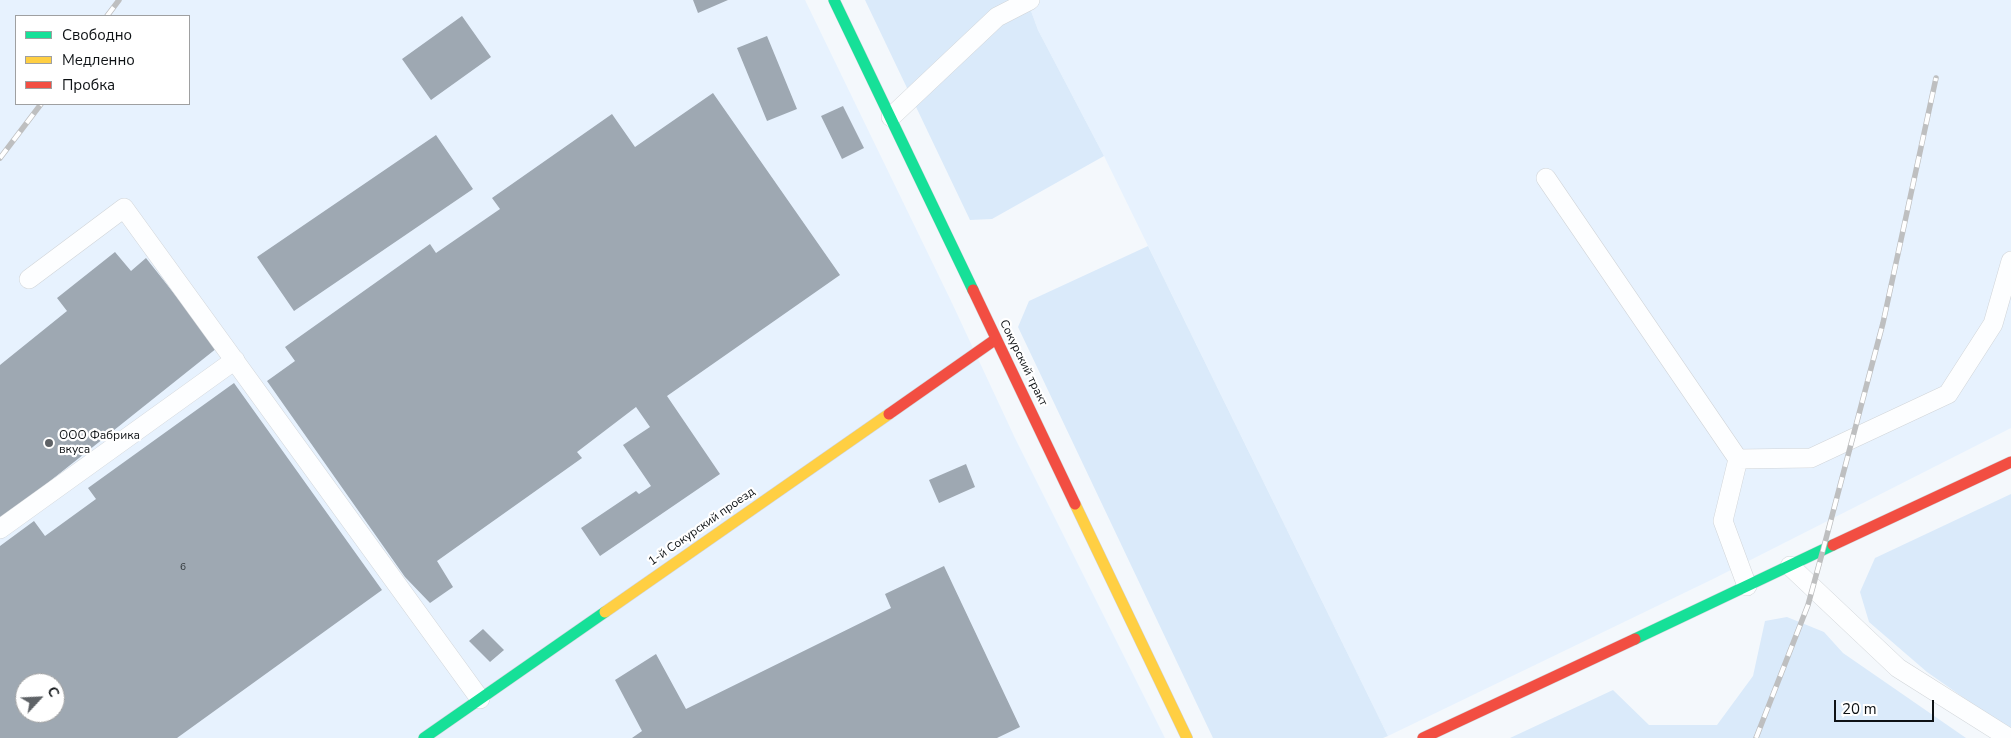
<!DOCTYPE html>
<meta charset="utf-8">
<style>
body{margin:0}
#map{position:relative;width:2011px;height:738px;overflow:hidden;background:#f4f8fc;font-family:"Nunito Sans",sans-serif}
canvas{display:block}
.legend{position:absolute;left:15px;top:15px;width:175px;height:90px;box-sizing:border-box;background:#fff;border:1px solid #9fa0a1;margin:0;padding:6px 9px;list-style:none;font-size:15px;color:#0e1215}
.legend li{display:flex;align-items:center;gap:10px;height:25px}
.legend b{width:25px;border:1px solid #9fa0a1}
.north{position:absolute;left:15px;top:673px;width:50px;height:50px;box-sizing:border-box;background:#fff;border:1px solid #9fa0a1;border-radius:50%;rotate:65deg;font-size:14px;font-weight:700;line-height:20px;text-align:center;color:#0e1215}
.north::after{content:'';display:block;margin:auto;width:18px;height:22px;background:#5e6266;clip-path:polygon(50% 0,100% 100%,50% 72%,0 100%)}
.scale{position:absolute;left:1834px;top:700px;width:100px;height:22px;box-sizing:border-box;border:2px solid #0e1215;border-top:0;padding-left:6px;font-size:15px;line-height:18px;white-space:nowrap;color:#0e1215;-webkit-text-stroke:4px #fff;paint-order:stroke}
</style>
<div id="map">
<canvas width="2011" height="738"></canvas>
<ul class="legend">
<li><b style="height:6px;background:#16e098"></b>Свободно</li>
<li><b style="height:6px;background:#ffcf43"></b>Медленно</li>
<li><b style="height:6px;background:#f24e42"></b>Пробка</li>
</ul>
<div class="north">С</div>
<div class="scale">20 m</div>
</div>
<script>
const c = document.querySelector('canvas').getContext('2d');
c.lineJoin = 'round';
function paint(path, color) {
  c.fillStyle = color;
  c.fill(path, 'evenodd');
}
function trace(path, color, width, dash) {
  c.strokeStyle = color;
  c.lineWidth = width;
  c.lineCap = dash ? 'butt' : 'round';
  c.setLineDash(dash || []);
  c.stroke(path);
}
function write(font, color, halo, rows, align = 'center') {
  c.font = font + ' "Nunito Sans",sans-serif';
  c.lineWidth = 4.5;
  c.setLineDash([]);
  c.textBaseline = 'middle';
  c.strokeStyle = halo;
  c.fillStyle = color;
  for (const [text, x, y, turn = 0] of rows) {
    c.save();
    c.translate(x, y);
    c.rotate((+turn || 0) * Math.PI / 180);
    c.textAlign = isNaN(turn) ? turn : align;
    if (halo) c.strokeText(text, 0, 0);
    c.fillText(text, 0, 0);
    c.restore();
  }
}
const built = new Path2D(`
 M 0,0 L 805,0 L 952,303 L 1014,436 L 1165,738 L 0,738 ZM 16,16 L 189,16 L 189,104 L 16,104 ZM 25,683 L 55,683 L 55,713 L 25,713 Z
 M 1027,0 L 2011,0 L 2011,428 L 1713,579 L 1388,736 L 1104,156 L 1038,30 Z`);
const green = new Path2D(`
 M 865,0 L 1027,0 L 1038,30 L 1104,156 L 992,219 L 970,220 Z
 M 1148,246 L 1388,736 L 1383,738 L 1213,738 L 1018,327 L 1029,301 Z
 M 2011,494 L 2011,731 L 1927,672 L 1869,622 L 1860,592 L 1875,558 Z
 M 1787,617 L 1824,632 L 1843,653 L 1966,738 L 1510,738 L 1613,690 L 1649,725 L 1717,725 L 1753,676 L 1765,621 Z`);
const building = new Path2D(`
 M 693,0 L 728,0 L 698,13 Z
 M 462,16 L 491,57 L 431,100 L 402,59 Z
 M 767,36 L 797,109 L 767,121 L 737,48 Z
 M 713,93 L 840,275 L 667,396 L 720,474 L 600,556 L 581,528 L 636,491 L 639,494 L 651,486 L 623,445 L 650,427 L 636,407 L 577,452 L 582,458 L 437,561 L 453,587 L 430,603 L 405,577 L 267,381 L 295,361 L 285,347 L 430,244 L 436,253 L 500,209 L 492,198 L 612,114 L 635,147 Z
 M 843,106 L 864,148 L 842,159 L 821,116 Z
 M 436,135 L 473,189 L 294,311 L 257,257 Z
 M 115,252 L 131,271 L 146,258 L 217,348 L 0,521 L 0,365 L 67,311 L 57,298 Z
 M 234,383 L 382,590 L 177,738 L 0,738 L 0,546 L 34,521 L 45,536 L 96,499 L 88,488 ZM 25,683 L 55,683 L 55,713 L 25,713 Z
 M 966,464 L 975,487 L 939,503 L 929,480 Z
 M 944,566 L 1020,727 L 997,738 L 632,738 L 642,731 L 615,680 L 656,654 L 686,709 L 891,608 L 885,594 Z
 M 483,629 L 504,650 L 490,662 L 469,641 Z`);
const lane = new Path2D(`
 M 891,117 L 997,17 L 1030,0
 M 1546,178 L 1738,459 L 1723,521 L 1747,586
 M 29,279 L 124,208 L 480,699
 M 1738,459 L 1811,458 L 1948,394 L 1993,324 L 2011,261
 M 0,529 L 235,360
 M 1790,566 L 1898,668 L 2009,738`);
const fast = new Path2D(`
 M 834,0 L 973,290
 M 1635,639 L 1833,545
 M 424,738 L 605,612`);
const slow = new Path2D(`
 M 1075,504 L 1187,738
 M 605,612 L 889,414`);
const jam = new Path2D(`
 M 973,290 L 1075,504
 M 889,414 L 996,339
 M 1833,545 L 2011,462
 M 1423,738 L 1635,639`);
const rail = new Path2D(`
 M 107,16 L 119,0
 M 0,158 L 41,104
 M 1756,738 L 1808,605 L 1823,550 L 1883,323 L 1936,78`);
const markers = [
 [49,443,5,"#5e6266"]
];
const numberNames = [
 ["6",183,568]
];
const streetNames = [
 ["Сокурский тракт",1023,363,64],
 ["1-й Сокурский проезд",702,527,-35]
];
const poiNames = [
 ["ООО Фабрика",59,436],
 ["вкуса",59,450]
];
paint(built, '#e7f2fe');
paint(green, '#daeafa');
paint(building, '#9ea8b2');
trace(lane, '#d1d5d9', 20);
trace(fast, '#d1d5d9', 12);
trace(slow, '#d1d5d9', 12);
trace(jam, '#d1d5d9', 12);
trace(lane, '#fdfeff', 19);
trace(fast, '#16e098', 11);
trace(slow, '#ffcf43', 11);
trace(jam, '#f24e42', 11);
trace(rail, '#bebfc0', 5.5);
trace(rail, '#fff', 4, [11]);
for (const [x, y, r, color] of markers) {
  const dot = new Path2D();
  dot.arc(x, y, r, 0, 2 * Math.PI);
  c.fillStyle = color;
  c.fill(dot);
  trace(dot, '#fff', 2);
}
write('10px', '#32383c', null, numberNames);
write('12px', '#0e1215', '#fff', streetNames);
write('12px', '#0e1215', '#fff', poiNames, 'left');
</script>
